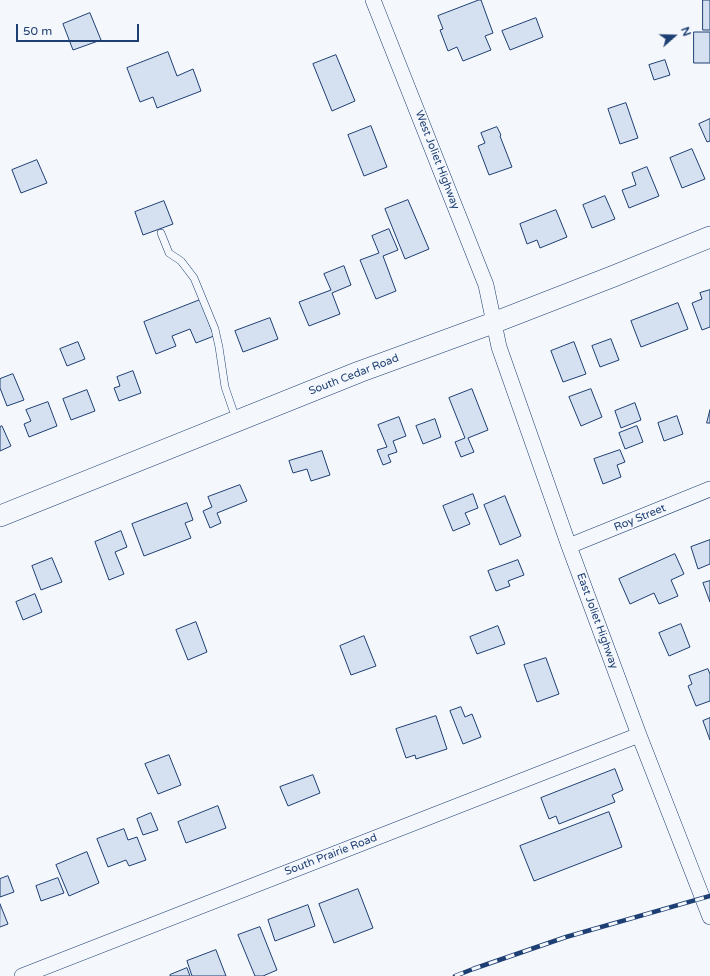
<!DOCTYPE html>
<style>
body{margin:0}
#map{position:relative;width:710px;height:976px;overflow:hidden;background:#f4f7fb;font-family:"Varela Round",sans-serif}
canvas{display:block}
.north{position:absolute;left:654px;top:16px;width:40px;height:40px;-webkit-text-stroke:3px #f4f7fb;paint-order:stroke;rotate:70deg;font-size:11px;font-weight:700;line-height:16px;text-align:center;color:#1d3f73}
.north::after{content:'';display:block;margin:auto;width:14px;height:18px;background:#1d3f73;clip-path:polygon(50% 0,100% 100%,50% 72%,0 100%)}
.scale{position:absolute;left:16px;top:24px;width:123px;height:18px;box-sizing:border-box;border:2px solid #1d3f73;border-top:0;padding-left:5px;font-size:12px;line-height:14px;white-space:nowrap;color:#1d3f73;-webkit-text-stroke:3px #f4f7fb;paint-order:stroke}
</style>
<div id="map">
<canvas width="710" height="976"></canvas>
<div class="north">N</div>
<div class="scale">50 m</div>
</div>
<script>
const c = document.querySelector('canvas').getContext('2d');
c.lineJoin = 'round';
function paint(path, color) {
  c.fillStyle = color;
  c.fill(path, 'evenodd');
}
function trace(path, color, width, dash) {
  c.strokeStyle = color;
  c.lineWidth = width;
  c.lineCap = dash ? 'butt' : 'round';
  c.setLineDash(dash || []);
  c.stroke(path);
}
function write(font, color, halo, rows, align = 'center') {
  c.font = font + ' "Varela Round",sans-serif';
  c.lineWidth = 3;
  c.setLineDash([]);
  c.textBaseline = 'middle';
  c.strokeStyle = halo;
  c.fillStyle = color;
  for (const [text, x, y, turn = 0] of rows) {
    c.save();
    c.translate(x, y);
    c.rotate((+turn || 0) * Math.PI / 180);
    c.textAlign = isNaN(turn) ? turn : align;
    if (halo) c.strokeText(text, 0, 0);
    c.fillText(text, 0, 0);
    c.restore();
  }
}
const building = new Path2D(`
 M 479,0 L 481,0 L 493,33 L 485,36 L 491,50 L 463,61 L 457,47 L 448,51 L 440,30 L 443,29 L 438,16 Z
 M 703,0 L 710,0 L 710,30 L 703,30 Z
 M 90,13 L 101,40 L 73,50 L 63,24 Z
 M 536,18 L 543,37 L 510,50 L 502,31 Z
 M 694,32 L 710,32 L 710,63 L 694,63 Z
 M 168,52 L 177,76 L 193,69 L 201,91 L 157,108 L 153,97 L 140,102 L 127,68 Z
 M 336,55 L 355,101 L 332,111 L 313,64 Z
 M 665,60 L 670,75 L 654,80 L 649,65 Z
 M 626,103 L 638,138 L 620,144 L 608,109 Z
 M 710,119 L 710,141 L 707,142 L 699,124 Z
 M 371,126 L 387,167 L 364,176 L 348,135 Z
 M 497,127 L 501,135 L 500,136 L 512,167 L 489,175 L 478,146 L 485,143 L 481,133 Z
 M 692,149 L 705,179 L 682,188 L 670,158 Z
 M 37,160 L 47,183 L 21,193 L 12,170 Z
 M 647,167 L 659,196 L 629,208 L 622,190 L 636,185 L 632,173 Z
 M 605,196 L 615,219 L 592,228 L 583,205 Z
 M 408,200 L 429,249 L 405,259 L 385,209 Z
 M 164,201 L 173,224 L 143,235 L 135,212 Z
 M 556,210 L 567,237 L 540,248 L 537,240 L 527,244 L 520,224 Z
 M 389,229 L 398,250 L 383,256 L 396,291 L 376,299 L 360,260 L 379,253 L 372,236 Z
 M 344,266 L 351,285 L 332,293 L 340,314 L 309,326 L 299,302 L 331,290 L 324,274 Z
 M 710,290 L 710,327 L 702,330 L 692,303 L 702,299 L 700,293 Z
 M 200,300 L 214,336 L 196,343 L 190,329 L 172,336 L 176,346 L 156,354 L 144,322 Z
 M 678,303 L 688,329 L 641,347 L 631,321 Z
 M 270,318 L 278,339 L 243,352 L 235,331 Z
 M 611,339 L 619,360 L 600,367 L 592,346 Z
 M 78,342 L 85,359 L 67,366 L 60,349 Z
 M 574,342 L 586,374 L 563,382 L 551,351 Z
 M 133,371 L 141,393 L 119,401 L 114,388 L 120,386 L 117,377 Z
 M 13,374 L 24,400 L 7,406 L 0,388 L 0,379 Z
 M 472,389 L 488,430 L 468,438 L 474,452 L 461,457 L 455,442 L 465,438 L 449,398 Z
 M 591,389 L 602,417 L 581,426 L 569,397 Z
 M 87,390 L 95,411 L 71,420 L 63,399 Z
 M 48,402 L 57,426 L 29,437 L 24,424 L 31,421 L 26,410 Z
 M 635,403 L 641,420 L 621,428 L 615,411 Z
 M 710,410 L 710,423 L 707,423 Z
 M 677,416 L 683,434 L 664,441 L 658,423 Z
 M 399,417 L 406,436 L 393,441 L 397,452 L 388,455 L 391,462 L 383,465 L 377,450 L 387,447 L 378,425 Z
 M 435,419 L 441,437 L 423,444 L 416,426 Z
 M 2,426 L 11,446 L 0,451 L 0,427 Z
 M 637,426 L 643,442 L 625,449 L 619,433 Z
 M 620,450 L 625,462 L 617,465 L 621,477 L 603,484 L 594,459 Z
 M 322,451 L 330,475 L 311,481 L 307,469 L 293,473 L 289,461 Z
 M 240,485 L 247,501 L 217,513 L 221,523 L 210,528 L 203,511 L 212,507 L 208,497 Z
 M 473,494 L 478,508 L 465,513 L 470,524 L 453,531 L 443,506 Z
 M 505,496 L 521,536 L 500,545 L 484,505 Z
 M 187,503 L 193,520 L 185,523 L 191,538 L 144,556 L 132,524 Z
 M 121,531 L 127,547 L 115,552 L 124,574 L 109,580 L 95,542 Z
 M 710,540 L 710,564 L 698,569 L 691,547 Z
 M 675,554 L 684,574 L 671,580 L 678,596 L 659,604 L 654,593 L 630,604 L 619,579 Z
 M 52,558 L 62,582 L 41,590 L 32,566 Z
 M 518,560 L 524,575 L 508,581 L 510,586 L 496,591 L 488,571 Z
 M 710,581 L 710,602 L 703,583 Z
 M 35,594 L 42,612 L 23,620 L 16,602 Z
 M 196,622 L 207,652 L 188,660 L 176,630 Z
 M 681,624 L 690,647 L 669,656 L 659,633 Z
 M 498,626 L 505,644 L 477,654 L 470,637 Z
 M 364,636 L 376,666 L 351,675 L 340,646 Z
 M 546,658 L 559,694 L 537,702 L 524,665 Z
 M 708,669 L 710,674 L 710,701 L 696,706 L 688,686 L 692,684 L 689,676 Z
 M 461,707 L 465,717 L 472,714 L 481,737 L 463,744 L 450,711 Z
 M 436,716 L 447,749 L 416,759 L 415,755 L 406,758 L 396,729 Z
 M 710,718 L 710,740 L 703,721 Z
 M 169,755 L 181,785 L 158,794 L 145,764 Z
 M 615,769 L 623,790 L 612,795 L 615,802 L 559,824 L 556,816 L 549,819 L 541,798 Z
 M 313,775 L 320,793 L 288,806 L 280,787 Z
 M 218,806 L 226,828 L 186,843 L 178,822 Z
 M 609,812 L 622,847 L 534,881 L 520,846 Z
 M 151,813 L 158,830 L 143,835 L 137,819 Z
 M 124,829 L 128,840 L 137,837 L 146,860 L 129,866 L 126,860 L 108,867 L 97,839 Z
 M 87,852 L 99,883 L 69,896 L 56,865 Z
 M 8,876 L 14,892 L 0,897 L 0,879 Z
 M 58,878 L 64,893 L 41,901 L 36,886 Z
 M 358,889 L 373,928 L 334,943 L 319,904 Z
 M 0,904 L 8,924 L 0,927 Z
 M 308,905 L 315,926 L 275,941 L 268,920 Z
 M 260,927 L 277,970 L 263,976 L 255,976 L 238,935 Z
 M 216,950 L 226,976 L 192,976 L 187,961 Z
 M 187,968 L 190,976 L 170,976 L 170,975 Z`);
const lane = new Path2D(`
 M 161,233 L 169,253 L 181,261 L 194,278 L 215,329 L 219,347 L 225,387 L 236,419`);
const street = new Path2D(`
 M 373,0 L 486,285 L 499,347 L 569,546 L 639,735 L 710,917
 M 569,546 L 710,489
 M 22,976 L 639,735`);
const secondary = new Path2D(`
 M 0,516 L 359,372 L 493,323 L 614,276 L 710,237`);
const rail = new Path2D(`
 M 455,976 L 473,969 L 566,937 L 710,896`);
const streetNames = [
 ["West Joliet Highway",437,160,69],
 ["South Cedar Road",354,375,-21],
 ["Roy Street",640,518,-22],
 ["East Joliet Highway",597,621,70],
 ["South Prairie Road",331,855,-21]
];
paint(building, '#d5e0f0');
trace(building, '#1d3f73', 1);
trace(lane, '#1d3f73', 8);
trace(street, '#1d3f73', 16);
trace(secondary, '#1d3f73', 22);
trace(lane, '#f4f7fb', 7);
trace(street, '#f4f7fb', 15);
trace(secondary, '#f4f7fb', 21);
trace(rail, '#1d3f73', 4.5);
trace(rail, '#f4f7fb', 3, [9]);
write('11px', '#1d3f73', '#f4f7fb', streetNames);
</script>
